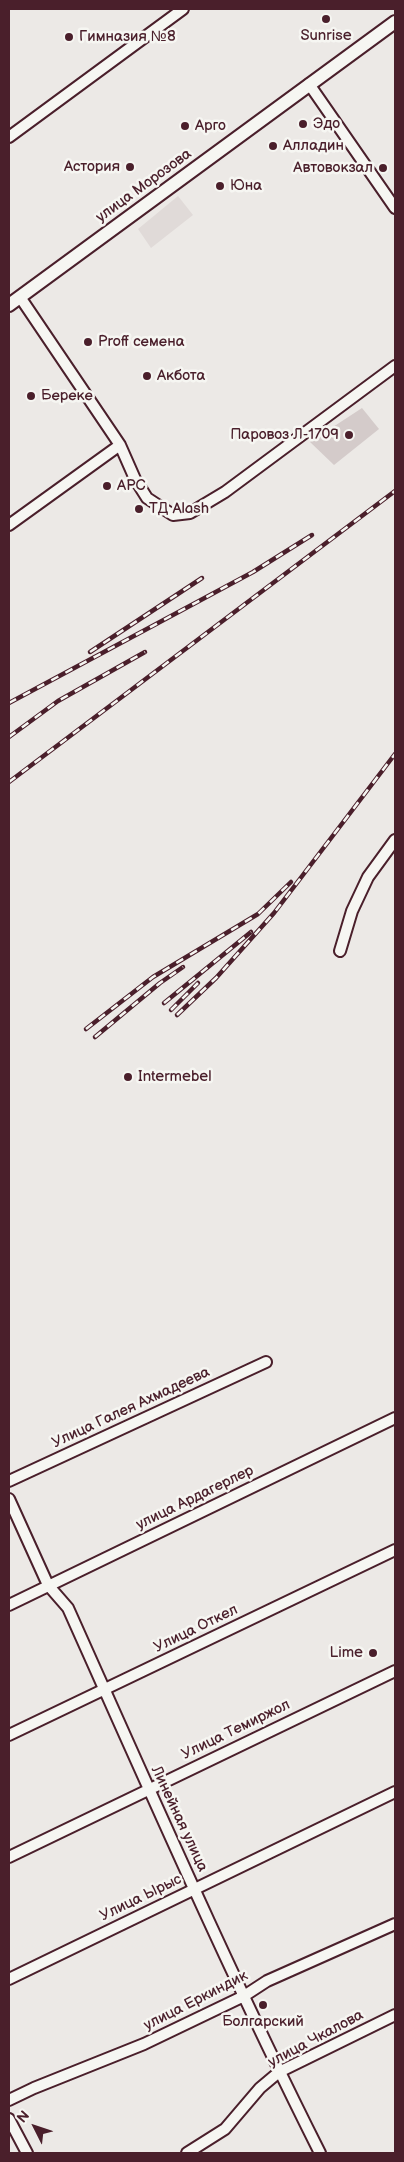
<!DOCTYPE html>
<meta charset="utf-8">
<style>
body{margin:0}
#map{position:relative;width:404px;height:2162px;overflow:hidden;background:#ece9e6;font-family:"Balsamiq Sans",sans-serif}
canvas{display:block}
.frame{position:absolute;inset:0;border:10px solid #4a1f2b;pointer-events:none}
.north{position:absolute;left:10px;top:2102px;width:50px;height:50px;-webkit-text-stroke:4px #f6f6f2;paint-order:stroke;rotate:311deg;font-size:14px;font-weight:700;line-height:20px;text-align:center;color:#4a1f2b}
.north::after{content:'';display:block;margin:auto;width:18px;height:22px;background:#4a1f2b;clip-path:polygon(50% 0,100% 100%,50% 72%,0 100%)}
</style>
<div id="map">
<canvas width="404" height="2162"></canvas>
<div class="frame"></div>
<div class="north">N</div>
</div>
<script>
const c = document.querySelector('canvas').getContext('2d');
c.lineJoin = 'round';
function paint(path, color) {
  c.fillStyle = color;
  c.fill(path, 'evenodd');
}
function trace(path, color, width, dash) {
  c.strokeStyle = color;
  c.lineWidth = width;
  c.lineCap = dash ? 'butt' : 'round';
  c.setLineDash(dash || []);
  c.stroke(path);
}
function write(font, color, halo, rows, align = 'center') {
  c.font = font + ' "Balsamiq Sans",sans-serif';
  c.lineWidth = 5;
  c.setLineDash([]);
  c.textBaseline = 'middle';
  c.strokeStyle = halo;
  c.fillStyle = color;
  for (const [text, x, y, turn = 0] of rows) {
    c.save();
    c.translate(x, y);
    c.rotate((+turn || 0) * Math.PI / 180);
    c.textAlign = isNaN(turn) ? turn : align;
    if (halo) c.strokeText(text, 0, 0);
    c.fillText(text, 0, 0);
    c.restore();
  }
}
const built = new Path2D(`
 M 178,196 L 193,215 L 151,248 L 138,229 Z`);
const green = new Path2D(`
 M 362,408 L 379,429 L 334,465 L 310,442 Z`);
const minor = new Path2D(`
 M 309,84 L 395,208
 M 9,137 L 183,9
 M 20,297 L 120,445 L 135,479 L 147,498 L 173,515 L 190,513 L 225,492 L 395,366
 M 9,525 L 120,445
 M 340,951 L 352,911 L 368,877 L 395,840
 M 9,1481 L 266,1362
 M 9,1499 L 48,1585 L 68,1608 C 150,1791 230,1974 320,2153
 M 9,1605 L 395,1418
 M 9,1735 L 395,1550
 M 9,1857 L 395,1671
 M 9,1979 L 395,1792
 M 9,2100 L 34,2088 L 144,2044 L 244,1996 L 267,1981 L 395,1924
 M 9,2119 L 27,2153
 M 187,2153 L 225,2129 L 260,2088 L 279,2072 L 395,2015`);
const major = new Path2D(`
 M 9,305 L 395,22`);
const rail = new Path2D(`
 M 90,652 L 202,578
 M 9,703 L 253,572 L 312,535
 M 9,737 L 58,701 L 145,652
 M 9,782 L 395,491
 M 164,1003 L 251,932
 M 171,1010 L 198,983
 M 177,1015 L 216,978 L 274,913 L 395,754
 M 86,1029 L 153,977 L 258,914 L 291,882
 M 95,1037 L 160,983 L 183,967`);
const markers = [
 [326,19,5,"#4a1f2b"],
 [69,37,5,"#4a1f2b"],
 [303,124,5,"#4a1f2b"],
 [185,126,5,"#4a1f2b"],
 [273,146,5,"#4a1f2b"],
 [130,167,5,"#4a1f2b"],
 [383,168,5,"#4a1f2b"],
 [220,186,5,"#4a1f2b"],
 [88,342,5,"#4a1f2b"],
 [147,376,5,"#4a1f2b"],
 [31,396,5,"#4a1f2b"],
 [349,435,5,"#4a1f2b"],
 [107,486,5,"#4a1f2b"],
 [139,509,5,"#4a1f2b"],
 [128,1077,5,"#4a1f2b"],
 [373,1653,5,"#4a1f2b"],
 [263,2005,5,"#4a1f2b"]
];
const poiNames = [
 ["Sunrise",326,36,"center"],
 ["Гимназия №8",79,37],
 ["Эдо",313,124],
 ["Арго",195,126],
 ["Алладин",283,146],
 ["Астория",120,167,"right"],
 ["Автовокзал",373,168,"right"],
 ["Юна",230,186],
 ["Proff семена",98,342],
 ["Акбота",157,376],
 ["Береке",41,396],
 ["Паровоз Л-1709",339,435,"right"],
 ["АРС",117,486],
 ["ТД Alash",149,509],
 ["Intermebel",138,1077],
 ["Lime",363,1653,"right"],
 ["Болгарский",263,2022,"center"]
];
const streetNames = [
 ["улица Морозова",144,186,-36],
 ["Улица Галея Ахмадеева",131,1408,-25],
 ["улица Ардагерлер",195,1498,-26],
 ["Улица Откел",196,1629,-26],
 ["Улица Темиржол",236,1730,-26],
 ["Линейная улица",179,1819,65],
 ["Улица Ырыс",141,1898,-26],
 ["улица Еркиндик",196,2001,-27],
 ["улица Чкалова",316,2039,-28]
];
paint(built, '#e0dad8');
paint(green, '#d4cbca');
trace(minor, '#4a1f2b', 14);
trace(major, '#4a1f2b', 16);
trace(minor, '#f6f6f2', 10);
trace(major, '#f6f6f2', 12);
trace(rail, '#4a1f2b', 4.5);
trace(rail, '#f6f6f2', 2.5, [8]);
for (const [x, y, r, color] of markers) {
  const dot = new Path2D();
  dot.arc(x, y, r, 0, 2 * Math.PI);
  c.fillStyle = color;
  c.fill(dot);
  trace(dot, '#f6f6f2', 2);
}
write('15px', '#4a1f2b', '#f6f6f2', poiNames, 'left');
write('15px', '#4a1f2b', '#f6f6f2', streetNames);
</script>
